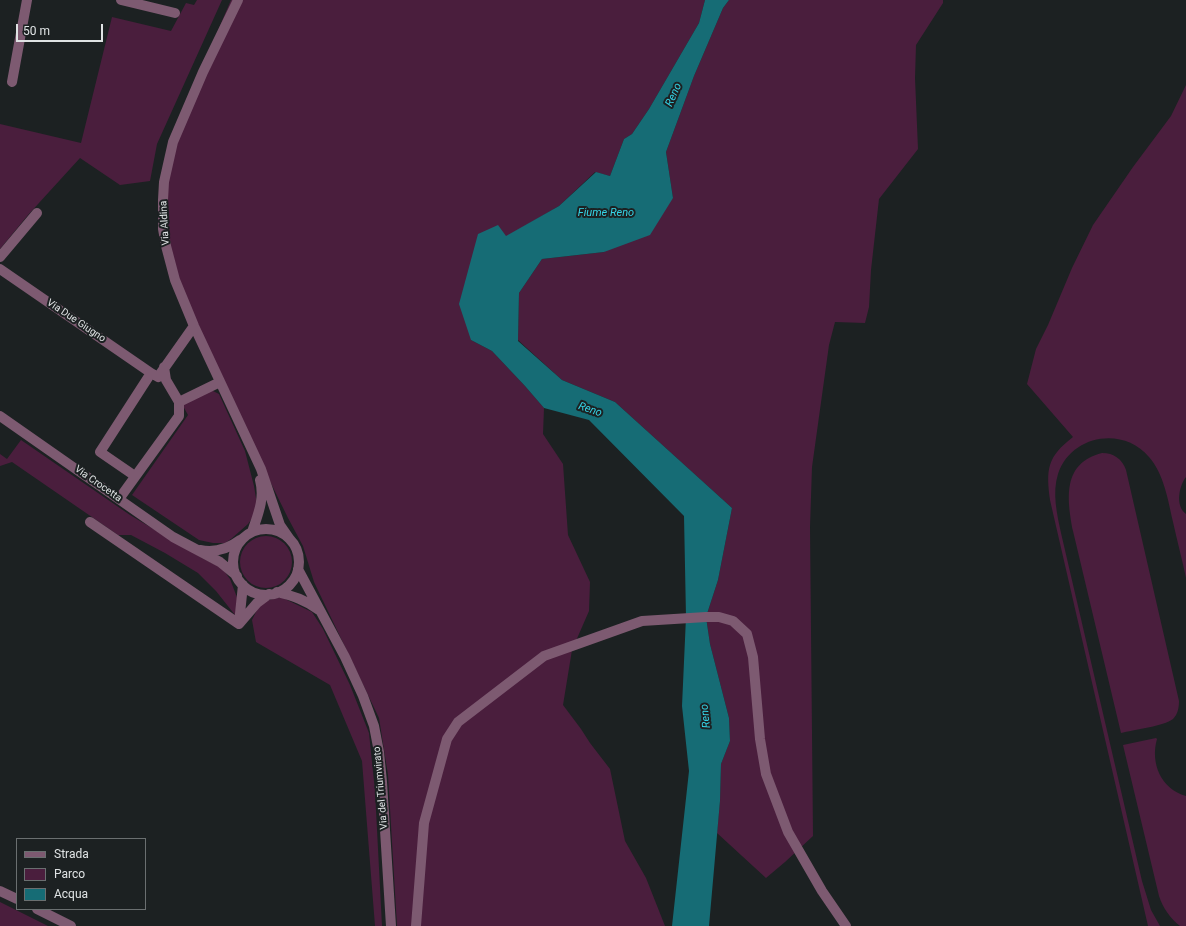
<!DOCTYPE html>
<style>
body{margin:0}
#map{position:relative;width:1186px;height:926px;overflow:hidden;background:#1c2122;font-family:Roboto,sans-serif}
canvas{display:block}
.legend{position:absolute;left:16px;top:838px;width:130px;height:72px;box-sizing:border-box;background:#1c2122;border:1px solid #6a6f70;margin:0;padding:5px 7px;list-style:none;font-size:12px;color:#dfe3e4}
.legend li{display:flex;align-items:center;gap:8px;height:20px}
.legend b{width:20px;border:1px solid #6a6f70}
.scale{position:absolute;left:16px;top:24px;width:87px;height:18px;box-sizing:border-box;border:2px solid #dfe3e4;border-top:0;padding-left:5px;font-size:12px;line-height:14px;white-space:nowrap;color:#dfe3e4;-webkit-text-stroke:3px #1c2122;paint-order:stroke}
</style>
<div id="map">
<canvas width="1186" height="926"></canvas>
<ul class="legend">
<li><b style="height:5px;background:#7d5a71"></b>Strada</li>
<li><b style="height:11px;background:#4a1e3d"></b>Parco</li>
<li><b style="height:11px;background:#166c75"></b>Acqua</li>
</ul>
<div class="scale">50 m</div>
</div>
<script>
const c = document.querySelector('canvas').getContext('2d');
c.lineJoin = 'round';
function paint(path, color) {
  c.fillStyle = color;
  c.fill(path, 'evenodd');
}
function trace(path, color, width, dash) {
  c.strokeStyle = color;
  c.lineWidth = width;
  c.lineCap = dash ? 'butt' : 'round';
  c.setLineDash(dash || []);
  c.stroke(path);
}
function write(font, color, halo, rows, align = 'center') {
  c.font = font + ' Roboto,sans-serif';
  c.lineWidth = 4;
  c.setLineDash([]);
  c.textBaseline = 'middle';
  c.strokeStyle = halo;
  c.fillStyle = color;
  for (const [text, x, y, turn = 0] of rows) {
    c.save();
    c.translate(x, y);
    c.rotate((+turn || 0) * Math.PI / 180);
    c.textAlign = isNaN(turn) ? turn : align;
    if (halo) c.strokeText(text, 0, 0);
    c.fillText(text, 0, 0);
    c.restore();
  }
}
const green = new Path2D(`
 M 197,0 L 222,0 L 157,144 L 150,181 L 120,185 L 80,158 L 28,215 L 0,249 L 0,124 L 81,143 L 112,17 L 171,31 L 186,3 L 194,5 Z
 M 231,0 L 705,0 L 699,23 L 649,109 L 632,134 L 624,139 L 610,176 L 595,172 L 559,206 L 506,237 L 471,340 L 492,351 L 525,386 L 544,408 L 543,434 L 563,464 L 568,535 L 590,582 L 589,611 L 572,650 L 563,705 L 581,729 L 590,743 L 610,769 L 625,841 L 646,878 L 665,926 L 397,926 L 388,775 L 379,718 L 314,582 L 303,546 L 288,518 L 237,414 L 196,339 L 159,238 L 163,179 L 184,110 Z
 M 729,0 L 943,0 L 943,3 L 916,45 L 915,78 L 918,149 L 879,199 L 871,270 L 869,307 L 865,323 L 835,322 L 829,345 L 812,467 L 810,527 L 813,836 L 785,862 L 766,878 L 717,833 L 720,801 L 721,764 L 730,741 L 729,718 L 710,644 L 706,617 L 718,580 L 732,508 L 615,402 L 562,380 L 518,340 L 519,293 L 542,259 L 604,252 L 673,198 L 666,152 L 694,76 L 723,8 Z
 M 1186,85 L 1186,477 C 1179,486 1175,506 1186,514 L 1186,578 C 1182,559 1177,540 1173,522 C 1168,500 1164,474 1149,457 C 1123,426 1071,435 1058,474 C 1052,493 1057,514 1061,533 L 1142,881 L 1151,910 L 1160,926 L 1148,926 L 1050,500 C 1046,469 1047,457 1073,437 L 1027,384 L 1036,349 L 1048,325 L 1072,268 L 1093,225 L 1133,167 L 1171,116 Z
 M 211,390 L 219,394 L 245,451 L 254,486 L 256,498 L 256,508 L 253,517 L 248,524 L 231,539 L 225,543 L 213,543 L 199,540 L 132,495 L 188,415 L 183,406 L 184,404 Z
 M 21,440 L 130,515 L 202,558 L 222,568 L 230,579 L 238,600 L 235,615 L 216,591 L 198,573 L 165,553 L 131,535 L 118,535 L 12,462 L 0,466 L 0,454 L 7,459 Z
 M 1102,453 C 1114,453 1122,459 1126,470 L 1179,701 C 1179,707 1178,714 1173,719 C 1164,726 1133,730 1121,733 L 1073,531 C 1067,499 1062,463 1102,453 Z
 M240 562a26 26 0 1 1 52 0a26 26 0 1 1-52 0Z
 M 277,598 L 283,598 L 312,612 L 323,629 L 350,685 L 369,733 L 375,791 L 382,926 L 375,926 L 362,761 L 330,685 L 256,642 L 252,620 L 261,602 Z
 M 1156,738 L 1157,739 C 1150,763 1161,789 1186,796 L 1186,926 L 1180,926 C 1170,918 1163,908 1159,896 L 1123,745 Z
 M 0,902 L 48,926 L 0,926 Z`);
const water = new Path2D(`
 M 705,0 L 729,0 L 723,8 L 694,76 L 666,152 L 673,198 L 650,235 L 604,252 L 542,259 L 519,293 L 518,341 L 562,380 L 615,402 L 732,508 L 718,580 L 706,617 L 710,644 L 729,718 L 730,741 L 721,764 L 720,801 L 709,926 L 672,926 L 689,771 L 682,706 L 686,617 L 684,516 L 589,420 L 544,408 L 525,386 L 492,351 L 471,340 L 459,304 L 478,234 L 498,225 L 506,236 L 559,206 L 596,172 L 610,176 L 624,139 L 632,134 L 649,109 L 699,23 Z`);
const minor = new Path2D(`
 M 121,0 L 175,13
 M 238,0 L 203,72 L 173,142 L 164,182 L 163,200 L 163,229 L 166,246 L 175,280 L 194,326 L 261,469 L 280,525 L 289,538
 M 12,82 L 27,0
 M 0,257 L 37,213
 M 0,269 L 151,373
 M 164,367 L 166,380 L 179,402
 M 0,416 L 173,537 L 220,562 L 237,576
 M 135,476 L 100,452 L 151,373 L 158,377 L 194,326
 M 119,499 L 179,416 L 179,402 L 220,382
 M 90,522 L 239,624
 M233 562a33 33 0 1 1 66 0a33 33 0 1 1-66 0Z
 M 252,532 C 258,514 265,499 260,480
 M 200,550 C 215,553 228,549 240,540
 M 298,569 L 345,657 L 363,696 L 374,726 L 379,752 L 382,782 L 391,926
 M 277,592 C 293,596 306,600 319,610
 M 239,623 L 243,585
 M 239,624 L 257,603 L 269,594
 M 0,891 L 17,899
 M 37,909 L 71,926
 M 416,926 L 424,823 L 447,739 L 458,722 L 544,656 L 642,621 L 706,617 L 719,617 L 733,621 L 747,634 L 753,657 L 760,739 L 766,774 L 788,832 L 822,891 L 846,926`);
const streetNames = [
 ["Via Aldina",165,223,-93],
 ["Via Due Giugno",76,321,34],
 ["Via Crocetta",98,484,35],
 ["Via del Triumvirato",381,788,-95]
];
const waterNames = [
 ["Reno",674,95,-66],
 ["Fiume Reno",606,213],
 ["Reno",590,410,19],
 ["Reno",706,716,-96]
];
paint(green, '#4a1e3d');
paint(water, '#166c75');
trace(minor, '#7d5a71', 10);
write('10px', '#dfe3e4', '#1c2122', streetNames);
write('italic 11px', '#35d5e7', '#1c2122', waterNames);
</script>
